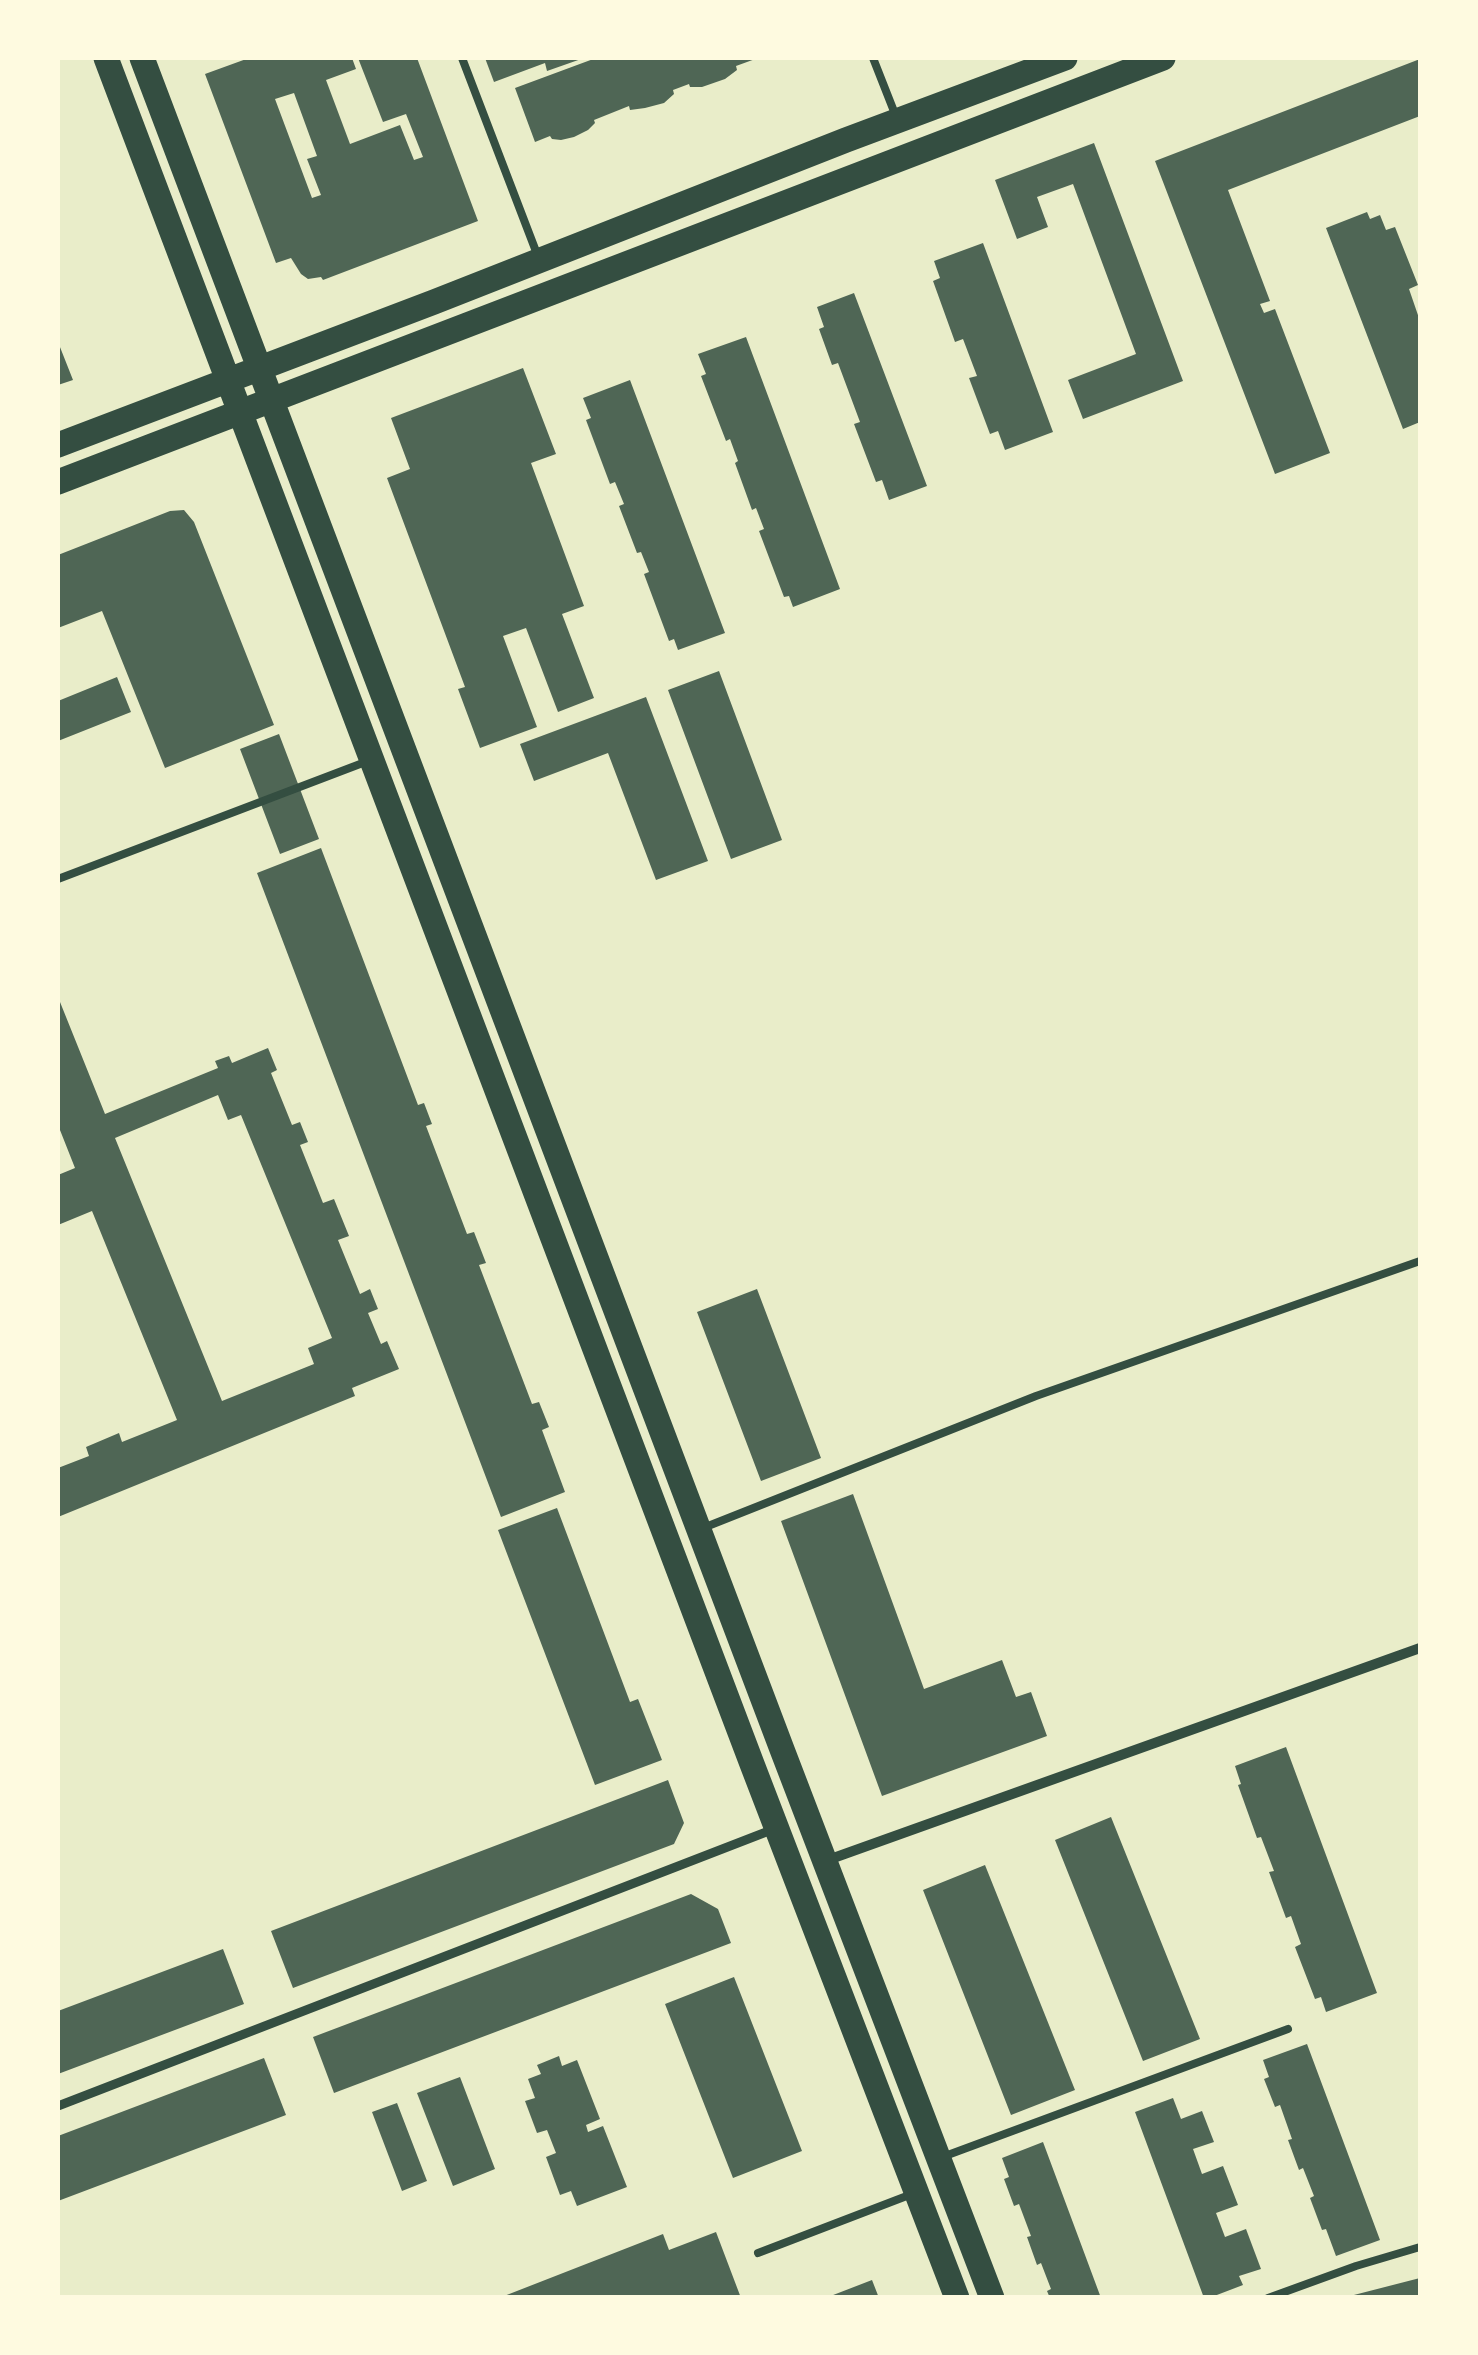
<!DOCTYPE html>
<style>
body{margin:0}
#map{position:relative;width:1478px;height:2355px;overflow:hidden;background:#e9edc9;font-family:"Titillium Web",sans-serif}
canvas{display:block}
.frame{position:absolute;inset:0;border:60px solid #fefae0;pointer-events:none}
</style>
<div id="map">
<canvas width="1478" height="2355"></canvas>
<div class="frame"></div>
</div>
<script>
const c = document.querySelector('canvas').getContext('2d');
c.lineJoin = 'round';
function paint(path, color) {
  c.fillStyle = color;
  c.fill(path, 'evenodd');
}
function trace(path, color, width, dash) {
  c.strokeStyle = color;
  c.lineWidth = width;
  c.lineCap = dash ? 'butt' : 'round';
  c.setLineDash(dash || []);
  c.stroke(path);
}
const building = new Path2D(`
 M 249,58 L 352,58 L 356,69 L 326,80 L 350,144 L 400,125 L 414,160 L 423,157 L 406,114 L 383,122 L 358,58 L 417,58 L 478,221 L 323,280 L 321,277 L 308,279 L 301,274 L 291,258 L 276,263 L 205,74 ZM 294,93 L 317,156 L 307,159 L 321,195 L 312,198 L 275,99 Z
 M 485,58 L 584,58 L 547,71 L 545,63 L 494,82 Z
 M 596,58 L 758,58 L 736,66 L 737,70 L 725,79 L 702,87 L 690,87 L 689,84 L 673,90 L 674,94 L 664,103 L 645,108 L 630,110 L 629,106 L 594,120 L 595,123 L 588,130 L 574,137 L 561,140 L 552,139 L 550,136 L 535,142 L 515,88 Z
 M 1420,59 L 1420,116 L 1228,190 L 1270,301 L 1260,304 L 1264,313 L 1275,309 L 1330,453 L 1275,474 L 1155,161 Z
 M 1094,143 L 1183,381 L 1083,419 L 1068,380 L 1136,354 L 1073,184 L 1037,197 L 1048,227 L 1017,239 L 995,180 Z
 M 1367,212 L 1370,219 L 1380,215 L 1386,230 L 1395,227 L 1418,285 L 1409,289 L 1420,321 L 1420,422 L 1403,429 L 1326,228 Z
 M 983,243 L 1053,432 L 1005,450 L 998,431 L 990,434 L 969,378 L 977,376 L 963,339 L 955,342 L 933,281 L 940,278 L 934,261 Z
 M 854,293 L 927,486 L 889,500 L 882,480 L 876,482 L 854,424 L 860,422 L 838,363 L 832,365 L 819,329 L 824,327 L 817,307 Z
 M 746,337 L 840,589 L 793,607 L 789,596 L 784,597 L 759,531 L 764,529 L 756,508 L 752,510 L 735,463 L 738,461 L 730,439 L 726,441 L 701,376 L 706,374 L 698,354 Z
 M 58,342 L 73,380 L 58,385 Z
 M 523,368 L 556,454 L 531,463 L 584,606 L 562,614 L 594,698 L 558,712 L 526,628 L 503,636 L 537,727 L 480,748 L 458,689 L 465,687 L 387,478 L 410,469 L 391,418 Z
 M 630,380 L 725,633 L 678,650 L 674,639 L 669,641 L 644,574 L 649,572 L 641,552 L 637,553 L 619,506 L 624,504 L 615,482 L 610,484 L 586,420 L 591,418 L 583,398 Z
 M 184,510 L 194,522 L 274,725 L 165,768 L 102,611 L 58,628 L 58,555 L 170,511 Z
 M 719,671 L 782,840 L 731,859 L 668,690 Z
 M 117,677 L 131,712 L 58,741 L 58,701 Z
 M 646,697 L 708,861 L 656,880 L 608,753 L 534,781 L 520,744 Z
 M 279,734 L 319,839 L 280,854 L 240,749 Z
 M 321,848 L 418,1105 L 424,1103 L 432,1124 L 426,1126 L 467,1234 L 474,1232 L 486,1263 L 479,1265 L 532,1404 L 539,1402 L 549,1427 L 542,1430 L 565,1492 L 501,1517 L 257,873 Z
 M 58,997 L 105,1114 L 218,1068 L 215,1061 L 229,1056 L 232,1063 L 268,1048 L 277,1070 L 271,1073 L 292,1125 L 300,1122 L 308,1142 L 300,1145 L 323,1203 L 334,1199 L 349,1236 L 338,1240 L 360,1294 L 370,1289 L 378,1309 L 368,1313 L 381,1344 L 387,1341 L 399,1369 L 352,1388 L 355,1396 L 58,1517 L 58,1468 L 89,1456 L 86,1447 L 119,1433 L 122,1442 L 177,1420 L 92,1211 L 58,1225 L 58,1175 L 75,1168 L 58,1125 ZM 218,1095 L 228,1120 L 241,1115 L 332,1338 L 308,1348 L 314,1364 L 222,1401 L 115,1138 Z
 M 757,1289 L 821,1458 L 761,1481 L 697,1312 Z
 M 853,1494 L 924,1689 L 1002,1660 L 1016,1697 L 1031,1692 L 1047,1736 L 882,1796 L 781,1521 Z
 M 557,1508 L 630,1702 L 638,1699 L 662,1760 L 595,1785 L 498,1530 Z
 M 1286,1747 L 1377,1993 L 1326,2012 L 1321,1997 L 1315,1999 L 1295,1947 L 1301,1944 L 1291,1916 L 1286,1918 L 1269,1872 L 1274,1871 L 1261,1837 L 1257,1838 L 1238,1785 L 1241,1784 L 1235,1766 Z
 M 668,1780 L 684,1823 L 674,1844 L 293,1988 L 271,1931 Z
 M 1111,1817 L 1200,2039 L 1143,2061 L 1055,1840 Z
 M 985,1865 L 1075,2090 L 1011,2115 L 923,1890 Z
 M 691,1894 L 718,1909 L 731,1943 L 334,2093 L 313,2037 Z
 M 223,1949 L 244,2004 L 58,2074 L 58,2011 Z
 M 734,1977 L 802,2151 L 733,2178 L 665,2004 Z
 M 1307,2044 L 1380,2240 L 1336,2256 L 1326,2229 L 1322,2230 L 1310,2198 L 1314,2196 L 1303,2168 L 1299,2170 L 1288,2140 L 1292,2139 L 1280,2105 L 1275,2107 L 1264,2079 L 1269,2077 L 1263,2060 Z
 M 559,2056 L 562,2066 L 577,2060 L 600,2119 L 586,2125 L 588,2132 L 603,2126 L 627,2187 L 577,2206 L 571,2191 L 560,2195 L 546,2157 L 556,2153 L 547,2130 L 537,2133 L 525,2101 L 535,2098 L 528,2079 L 541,2074 L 537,2065 Z
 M 264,2058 L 286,2115 L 58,2201 L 58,2136 Z
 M 460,2077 L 495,2169 L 453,2186 L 417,2093 Z
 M 1173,2098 L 1181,2119 L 1202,2111 L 1214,2142 L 1193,2149 L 1202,2174 L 1223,2166 L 1238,2205 L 1216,2213 L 1225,2237 L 1246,2229 L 1261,2269 L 1239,2276 L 1243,2285 L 1209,2298 L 1204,2298 L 1135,2112 Z
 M 397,2103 L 427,2181 L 402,2191 L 372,2112 Z
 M 1043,2142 L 1101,2298 L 1050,2298 L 1047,2291 L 1051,2289 L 1041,2263 L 1037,2265 L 1027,2237 L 1031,2236 L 1019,2204 L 1014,2206 L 1004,2179 L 1009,2177 L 1002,2158 Z
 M 716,2232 L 741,2298 L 499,2298 L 663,2234 L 669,2250 Z
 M 1420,2278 L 1420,2298 L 1350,2298 L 1350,2296 Z
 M 872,2280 L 879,2298 L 828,2298 L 828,2297 Z`);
const service = new Path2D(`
 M 462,58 L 537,254
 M 873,58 L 897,119
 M 58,879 L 368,761
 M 703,1528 L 1036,1396 L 1420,1261
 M 945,2156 L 1288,2029
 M 758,2253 L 912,2194
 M 1268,2298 L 1356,2266 L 1420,2247`);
const pedestrian = new Path2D(`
 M 58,2106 L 774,1829`);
const minor = new Path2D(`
 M 825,1861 L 1420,1648`);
const primary = new Path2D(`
 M 106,58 L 752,1764 L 957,2298
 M 142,58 L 783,1752 L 992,2298
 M 58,445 L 434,302 L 846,140 L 1065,58
 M 58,482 C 427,342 794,198 1163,58`);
paint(building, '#4f6655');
trace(service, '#344e41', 8);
trace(pedestrian, '#344e41', 9);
trace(minor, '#344e41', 10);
trace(primary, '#344e41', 25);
</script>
